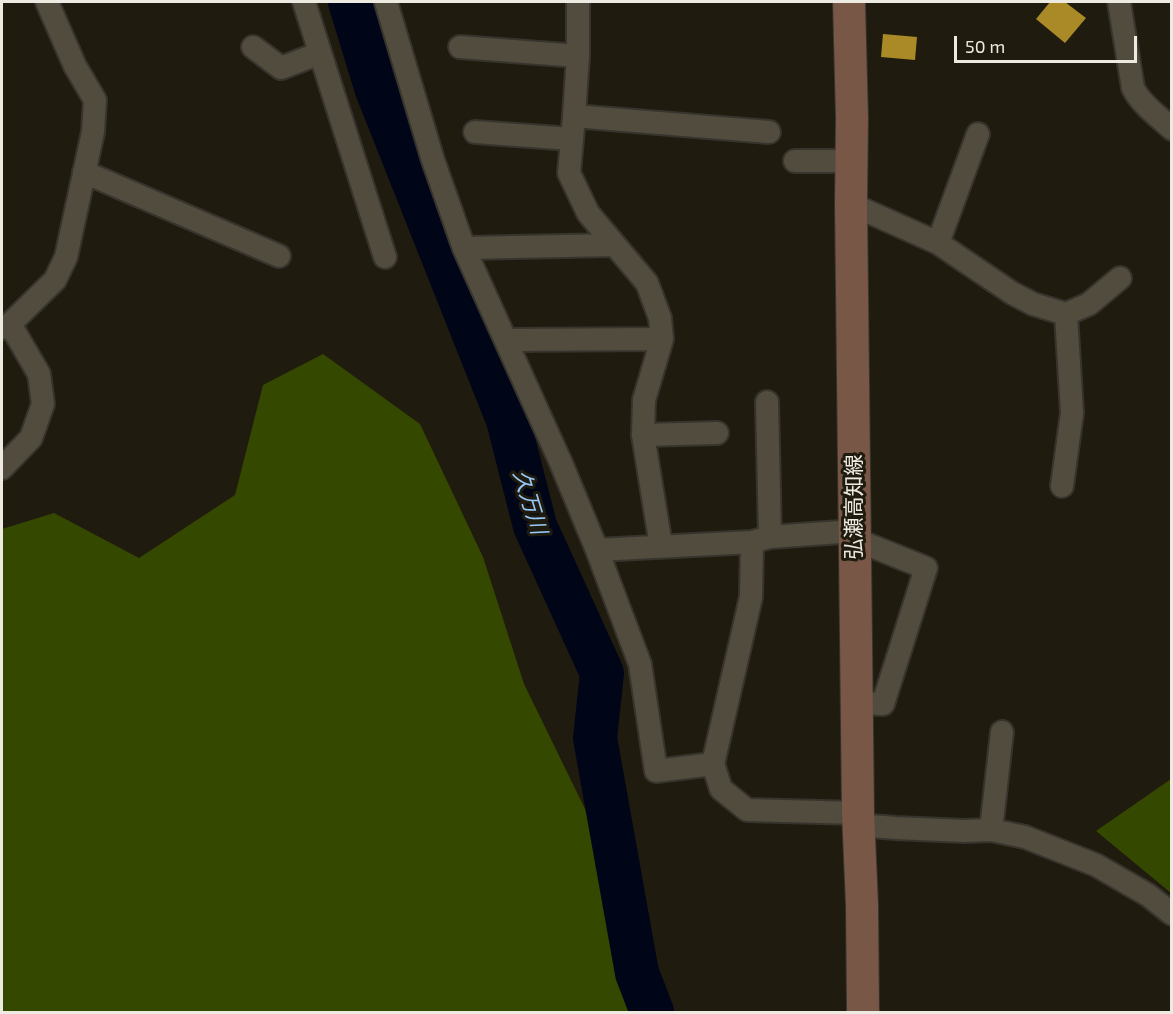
<!DOCTYPE html>
<meta charset="utf-8">
<style>
body{margin:0}
#map{position:relative;width:1173px;height:1014px;overflow:hidden;background:#201b0f;font-family:"Exo 2",sans-serif}
canvas{display:block}
.frame{position:absolute;inset:0;border:3px solid #eceae1;pointer-events:none}
.scale{position:absolute;left:954px;top:36px;width:183px;height:27px;box-sizing:border-box;border:3px solid #eceae1;border-top:0;padding-left:8px;font-size:18px;line-height:21px;white-space:nowrap;color:#eceae1;-webkit-text-stroke:4px #201b0f;paint-order:stroke}
</style>
<div id="map">
<canvas width="1173" height="1014"></canvas>
<div class="frame"></div>
<div class="scale">50 m</div>
</div>
<script>
const c = document.querySelector('canvas').getContext('2d');
c.lineJoin = 'round';
function paint(path, color) {
  c.fillStyle = color;
  c.fill(path, 'evenodd');
}
function trace(path, color, width, dash) {
  c.strokeStyle = color;
  c.lineWidth = width;
  c.lineCap = dash ? 'butt' : 'round';
  c.setLineDash(dash || []);
  c.stroke(path);
}
function write(font, color, halo, rows, align = 'center') {
  c.font = font + ' "Exo 2","Noto Sans JP",sans-serif';
  c.lineWidth = 6;
  c.setLineDash([]);
  c.textBaseline = 'middle';
  c.strokeStyle = halo;
  c.fillStyle = color;
  for (const [text, x, y, turn = 0] of rows) {
    c.save();
    c.translate(x, y);
    c.rotate((+turn || 0) * Math.PI / 180);
    c.textAlign = isNaN(turn) ? turn : align;
    if (halo) c.strokeText(text, 0, 0);
    c.fillText(text, 0, 0);
    c.restore();
  }
}
const forest = new Path2D(`
 M 323,354 L 420,424 L 483,557 L 524,684 L 630,901 L 656,988 L 669,1012 L 2,1012 L 2,529 L 54,513 L 139,558 L 235,495 L 263,385 Z
 M 1171,779 L 1171,893 L 1096,831 Z`);
const river = new Path2D(`
 M 350,2 L 377,90 L 508,420 L 535,526 L 602,673 L 595,738 L 637,973 L 652,1012`);
const building = new Path2D(`
 M 1050,2 L 1065,2 L 1086,18 L 1065,43 L 1036,19 Z
 M 883,34 L 917,37 L 915,60 L 881,57 Z`);
const minor = new Path2D(`
 M 304,2 L 385,257
 M 386,2 L 433,160 L 464,248 L 561,463 L 597,550 L 640,664 L 656,771 L 713,764
 M 578,2 L 578,56 L 574,116 L 569,173 L 588,213 L 647,283 L 660,318 L 662,339 L 644,400 L 643,435 L 661,546
 M 1119,2 L 1133,88 C 1141,104 1158,116 1172,129
 M 253,47 L 281,68 L 320,53
 M 460,47 L 578,56
 M 574,116 L 769,132
 M 475,132 L 572,139
 M 795,161 L 851,161
 M 84,172 L 279,256
 M 851,204 L 938,243 L 1012,293 L 1033,304 L 1066,314 L 1072,413 L 1062,486
 M 938,243 L 978,134
 M 464,248 L 614,245
 M 1066,314 L 1089,304 L 1120,278
 M 2,328 L 10,324 L 55,280 L 66,257 L 93,132 L 95,100 L 75,66 L 47,2
 M 506,340 L 662,339
 M 767,402 L 770,537
 M 643,435 L 717,433
 M 2,468 L 31,438 L 43,404 L 39,374 L 10,324
 M 854,539 L 926,568 L 883,704 L 856,703
 M 752,542 L 751,597 L 713,764 L 721,789 L 747,810 L 858,813
 M 597,550 L 752,542 L 770,537 L 855,531
 M 858,825 L 896,828 L 964,831 L 991,830 L 1025,837 L 1096,865 L 1148,895 L 1172,914
 M 991,830 L 1002,732`);
const secondary = new Path2D(`
 M 849,2 L 852,118 L 851,204 L 858,813 L 862,905 L 863,1012`);
const streetNames = [
 ["弘瀬高知線",854,507,-90]
];
const waterNames = [
 ["久万川",530,502,73]
];
paint(forest, '#354800');
trace(river, '#000617', 44);
paint(building, '#a98a27');
trace(minor, '#37342e', 26);
trace(secondary, '#37342e', 34);
trace(minor, '#514c3e', 22);
trace(secondary, '#785746', 32);
write('21px', '#eceae1', '#201b0f', streetNames);
write('italic 22px', '#96c9fb', '#201b0f', waterNames);
</script>
